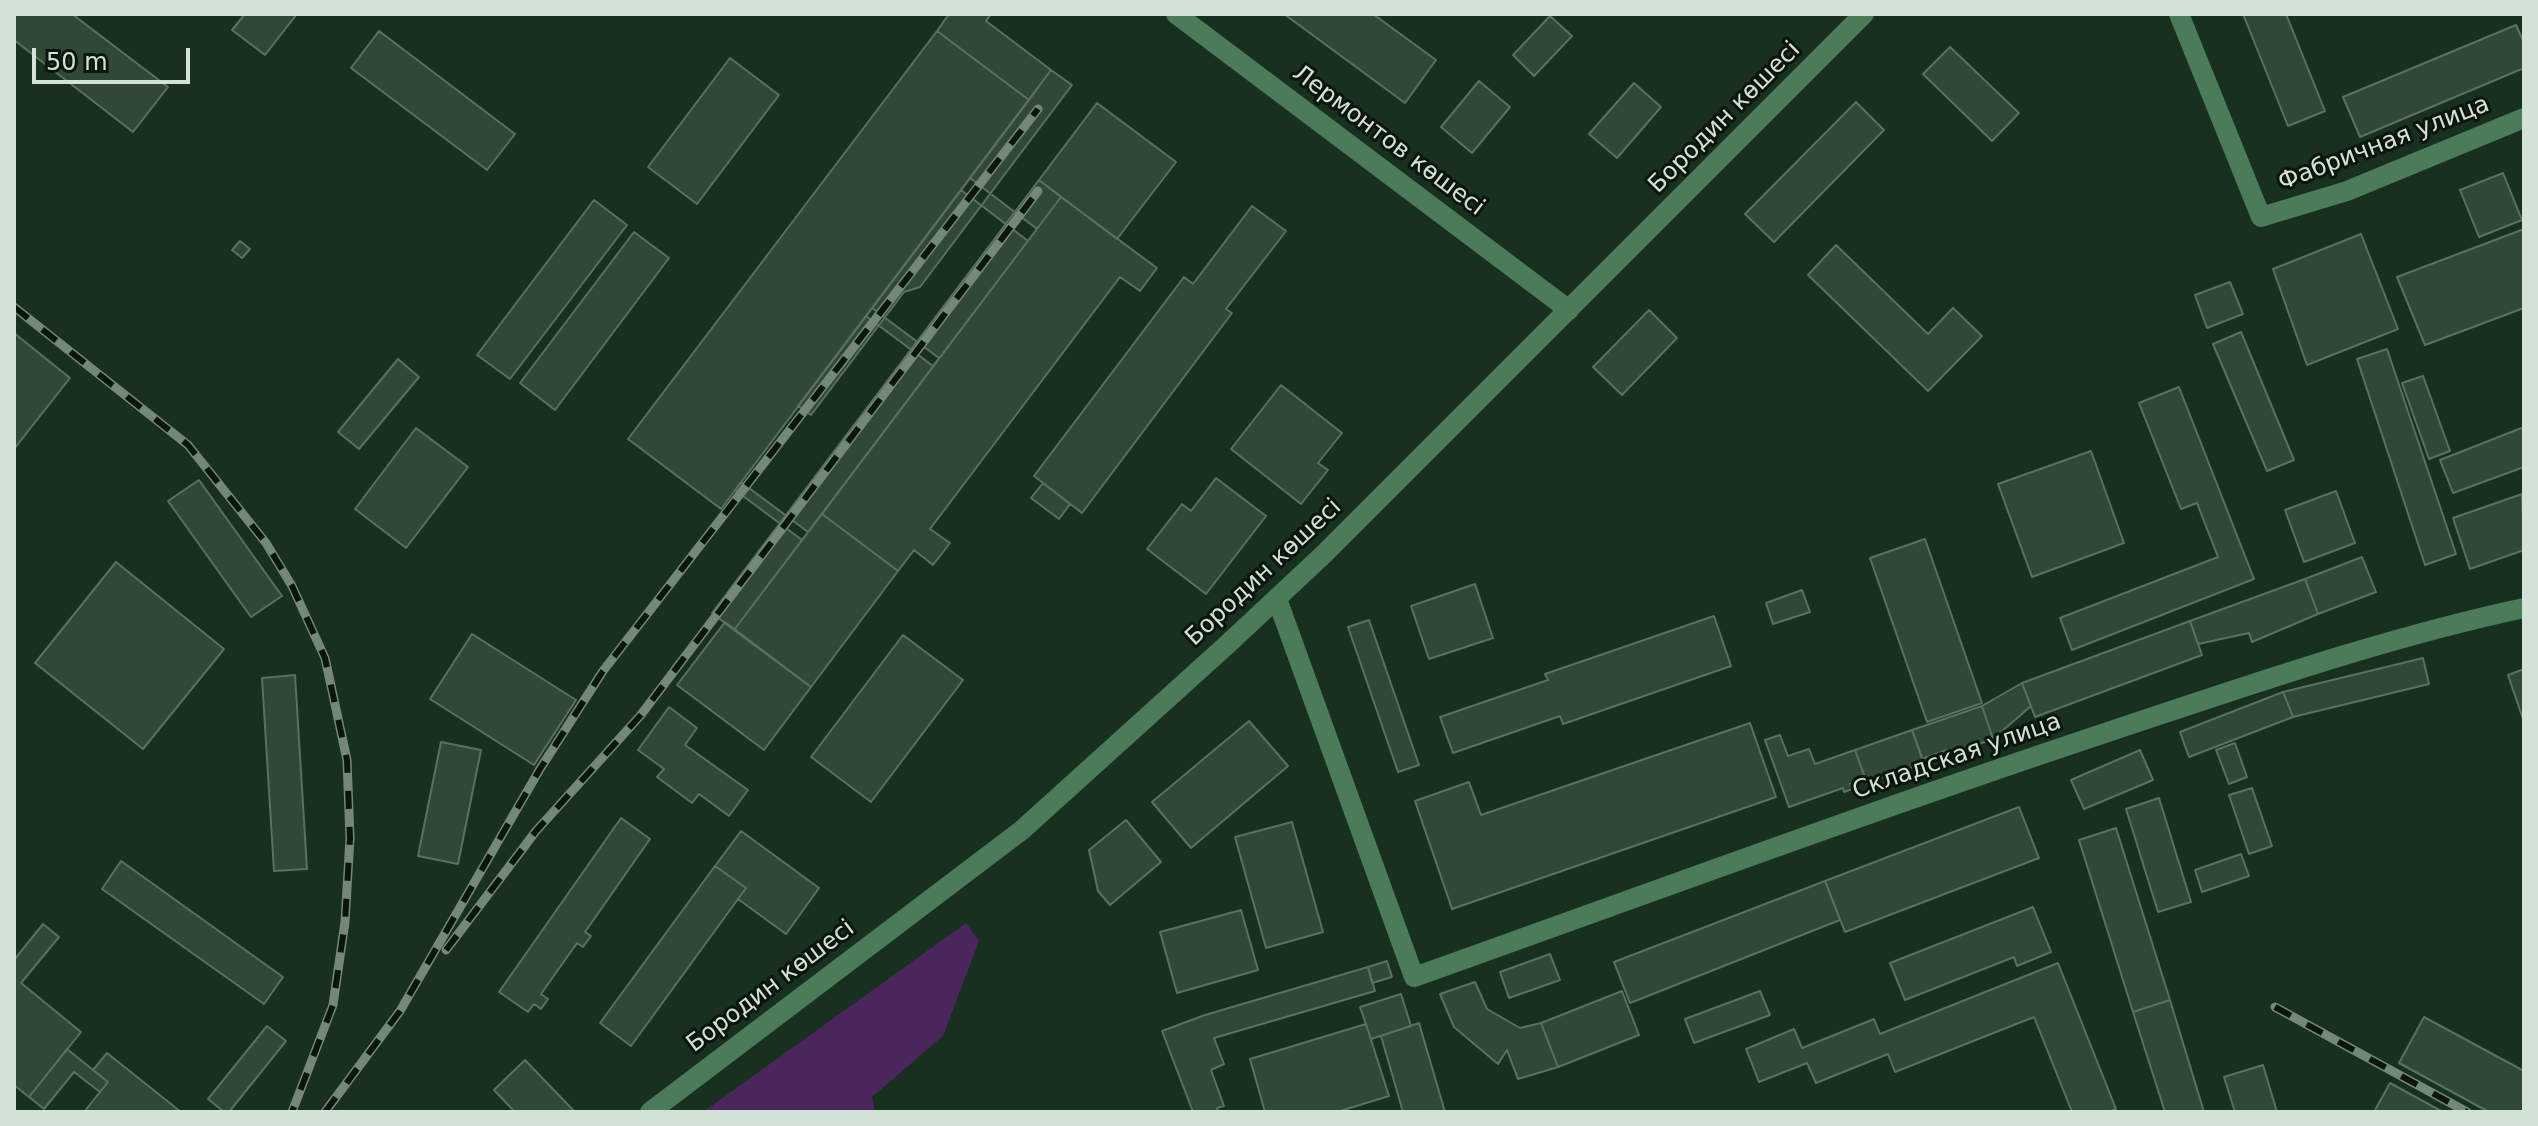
<!DOCTYPE html>
<meta charset="utf-8">
<style>
body{margin:0}
#map{position:relative;width:2538px;height:1126px;overflow:hidden;background:#18301f;font-family:"DejaVu Sans",sans-serif}
canvas{display:block}
.frame{position:absolute;inset:0;border:16px solid #d3e2d6;pointer-events:none}
.scale{position:absolute;left:32px;top:48px;width:158px;height:36px;box-sizing:border-box;border:4px solid #d3e2d6;border-top:0;padding-left:10px;font-size:24px;line-height:28px;white-space:nowrap;color:#d3e2d6;-webkit-text-stroke:6px #0b150d;paint-order:stroke}
</style>
<div id="map">
<canvas width="2538" height="1126"></canvas>
<div class="frame"></div>
<div class="scale">50 m</div>
</div>
<script>
const c = document.querySelector('canvas').getContext('2d');
c.lineJoin = 'round';
function paint(path, color) {
  c.fillStyle = color;
  c.fill(path, 'evenodd');
}
function trace(path, color, width, dash) {
  c.strokeStyle = color;
  c.lineWidth = width;
  c.lineCap = dash ? 'butt' : 'round';
  c.setLineDash(dash || []);
  c.stroke(path);
}
function write(font, color, halo, rows, align = 'center') {
  c.font = font + ' "DejaVu Sans",sans-serif';
  c.lineWidth = 6;
  c.setLineDash([]);
  c.textBaseline = 'middle';
  c.strokeStyle = halo;
  c.fillStyle = color;
  for (const [text, x, y, turn = 0] of rows) {
    c.save();
    c.translate(x, y);
    c.rotate((+turn || 0) * Math.PI / 180);
    c.textAlign = isNaN(turn) ? turn : align;
    if (halo) c.strokeText(text, 0, 0);
    c.fillText(text, 0, 0);
    c.restore();
  }
}
const green = new Path2D(`
 M 966,923 L 979,941 L 943,1036 L 872,1097 L 875,1112 L 703,1112 Z`);
const building = new Path2D(`
 M 14,14 L 72,14 L 168,87 L 133,132 L 14,40 Z
 M 245,14 L 297,14 L 265,55 L 232,30 Z
 M 949,14 L 991,14 L 986,21 L 1051,70 L 1029,100 L 937,31 Z
 M 1284,14 L 1373,14 L 1436,60 L 1405,103 Z
 M 2243,14 L 2286,14 L 2325,111 L 2288,126 Z
 M 1550,16 L 1572,36 L 1534,76 L 1513,55 Z
 M 2516,25 L 2524,43 L 2524,68 L 2360,137 L 2343,97 Z
 M 379,31 L 515,134 L 487,170 L 351,68 Z
 M 937,31 L 1029,100 L 721,509 L 628,439 Z
 M 1950,47 L 2019,113 L 1992,141 L 1923,74 Z
 M 730,58 L 779,95 L 697,204 L 648,167 Z
 M 1051,70 L 1072,85 L 920,287 L 904,292 L 811,415 L 798,406 Z
 M 1479,81 L 1510,107 L 1472,153 L 1441,127 Z
 M 1634,83 L 1661,107 L 1617,158 L 1589,134 Z
 M 1856,102 L 1884,130 L 1774,242 L 1745,214 Z
 M 1097,103 L 1176,162 L 1117,239 L 1039,180 Z
 M 2503,173 L 2522,220 L 2479,237 L 2460,190 Z
 M 970,178 L 1037,229 L 1028,241 L 961,190 Z
 M 1039,180 L 1061,197 L 734,630 L 712,613 Z
 M 1061,197 L 1157,268 L 1140,291 L 1120,277 L 930,529 L 950,543 L 933,565 L 914,550 L 898,571 L 822,514 Z
 M 594,200 L 627,225 L 510,379 L 477,355 Z
 M 1252,206 L 1286,231 L 1226,309 L 1232,313 L 1082,513 L 1034,476 L 1184,277 L 1193,284 Z
 M 2524,229 L 2524,308 L 2425,345 L 2397,277 Z
 M 634,232 L 669,258 L 555,410 L 520,383 Z
 M 2361,234 L 2398,329 L 2307,365 L 2273,269 Z
 M 240,241 L 250,249 L 242,258 L 232,250 Z
 M 1836,245 L 1928,334 L 1953,308 L 1982,336 L 1928,391 L 1808,275 Z
 M 2230,282 L 2243,314 L 2207,328 L 2195,295 Z
 M 872,308 L 939,358 L 933,366 L 866,316 Z
 M 1649,310 L 1677,338 L 1622,395 L 1593,367 Z
 M 2241,332 L 2294,460 L 2267,471 L 2213,344 Z
 M 14,333 L 70,378 L 14,449 Z
 M 2387,349 L 2456,554 L 2425,565 L 2357,359 Z
 M 398,359 L 419,377 L 359,449 L 338,432 Z
 M 2423,376 L 2450,451 L 2429,459 L 2402,383 Z
 M 1281,385 L 1342,433 L 1318,463 L 1328,470 L 1301,504 L 1231,449 Z
 M 2179,387 L 2254,579 L 2072,650 L 2060,618 L 2218,557 L 2197,503 L 2181,509 L 2139,403 Z
 M 2524,427 L 2524,467 L 2453,493 L 2440,460 Z
 M 416,428 L 468,467 L 406,548 L 355,509 Z
 M 2091,451 L 2124,543 L 2032,577 L 1998,484 Z
 M 1216,478 L 1266,516 L 1206,594 L 1147,549 L 1182,504 L 1191,511 Z
 M 199,480 L 282,596 L 251,617 L 168,501 Z
 M 741,482 L 808,532 L 802,540 L 735,490 Z
 M 1043,483 L 1070,504 L 1059,519 L 1031,498 Z
 M 2336,491 L 2355,543 L 2304,562 L 2285,510 Z
 M 2522,494 L 2524,550 L 2470,569 L 2453,518 Z
 M 822,514 L 898,571 L 811,687 L 734,630 Z
 M 1925,539 L 1982,703 L 1927,722 L 1870,558 Z
 M 2362,557 L 2376,592 L 2318,614 L 2305,579 Z
 M 116,562 L 224,649 L 143,749 L 35,663 Z
 M 2305,579 L 2318,614 L 2252,642 L 2249,633 L 2198,644 L 2190,621 Z
 M 1475,584 L 1493,638 L 1429,659 L 1411,606 Z
 M 1802,590 L 1810,612 L 1773,624 L 1766,603 Z
 M 1714,616 L 1731,666 L 1563,724 L 1560,716 L 1453,753 L 1440,717 L 1548,680 L 1545,674 Z
 M 1369,620 L 1419,765 L 1398,772 L 1348,627 Z
 M 2190,621 L 2202,655 L 2035,717 L 2022,683 Z
 M 725,622 L 811,687 L 764,750 L 677,685 Z
 M 472,634 L 576,700 L 534,765 L 430,699 Z
 M 903,635 L 963,680 L 871,802 L 811,757 Z
 M 2423,658 L 2429,684 L 2293,717 L 2283,692 Z
 M 2524,669 L 2524,722 L 2508,675 Z
 M 295,675 L 307,869 L 274,871 L 262,678 Z
 M 2022,683 L 2031,706 L 1993,739 L 1982,706 Z
 M 2283,692 L 2293,717 L 2189,757 L 2180,732 Z
 M 1982,706 L 1993,739 L 1948,755 L 1947,750 L 1922,759 L 1912,730 Z
 M 669,707 L 697,728 L 685,745 L 748,790 L 729,816 L 699,794 L 692,803 L 657,777 L 664,769 L 638,750 Z
 M 1249,721 L 1288,766 L 1191,848 L 1152,802 Z
 M 1750,723 L 1776,797 L 1452,909 L 1415,801 L 1469,782 L 1481,815 Z
 M 1912,730 L 1924,763 L 1867,783 L 1855,750 Z
 M 1780,735 L 1788,756 L 1809,749 L 1815,764 L 1855,750 L 1865,778 L 1850,784 L 1852,789 L 1844,792 L 1843,788 L 1789,807 L 1765,740 Z
 M 441,742 L 481,750 L 458,864 L 418,856 Z
 M 2235,743 L 2247,777 L 2229,784 L 2216,750 Z
 M 2140,750 L 2153,780 L 2084,809 L 2071,780 Z
 M 2252,788 L 2272,846 L 2249,854 L 2229,795 Z
 M 2159,798 L 2191,902 L 2158,912 L 2126,809 Z
 M 2019,807 L 2039,858 L 1845,932 L 1825,881 Z
 M 621,818 L 650,839 L 585,932 L 591,936 L 583,947 L 577,943 L 541,994 L 548,999 L 541,1009 L 534,1004 L 528,1012 L 499,992 Z
 M 1126,820 L 1161,862 L 1110,905 L 1098,891 L 1089,850 Z
 M 1292,822 L 1323,932 L 1266,948 L 1235,837 Z
 M 2116,828 L 2170,1000 L 2133,1012 L 2079,840 Z
 M 741,831 L 819,888 L 786,934 L 738,899 L 746,888 L 715,866 Z
 M 2241,854 L 2249,876 L 2202,892 L 2195,870 Z
 M 121,861 L 283,977 L 264,1004 L 102,889 Z
 M 715,866 L 746,888 L 631,1046 L 600,1023 Z
 M 1825,881 L 1840,920 L 1630,1003 L 1614,962 Z
 M 2033,907 L 2051,952 L 2017,966 L 2014,957 L 1905,1000 L 1890,963 Z
 M 1241,910 L 1258,970 L 1177,993 L 1160,932 Z
 M 43,924 L 59,937 L 21,983 L 81,1032 L 29,1097 L 14,1085 L 14,960 Z
 M 1550,954 L 1560,980 L 1509,998 L 1500,972 Z
 M 1387,961 L 1392,977 L 1372,983 L 1368,967 Z
 M 2058,963 L 2116,1109 L 2108,1112 L 2072,1112 L 2034,1017 L 1895,1072 L 1888,1054 L 1816,1083 L 1807,1063 L 1759,1082 L 1746,1049 L 1794,1029 L 1802,1048 L 1874,1019 L 1880,1034 Z
 M 1368,967 L 1375,991 L 1214,1038 L 1224,1064 L 1211,1070 L 1224,1106 L 1217,1108 L 1218,1112 L 1193,1112 L 1162,1031 L 1205,1015 Z
 M 1475,982 L 1487,1009 L 1520,1028 L 1541,1023 L 1558,1067 L 1518,1079 L 1507,1050 L 1498,1064 L 1454,1027 L 1440,994 Z
 M 1622,991 L 1639,1035 L 1558,1067 L 1541,1023 Z
 M 1760,991 L 1770,1015 L 1694,1043 L 1685,1019 Z
 M 1401,994 L 1411,1026 L 1371,1039 L 1360,1007 Z
 M 2170,1000 L 2204,1112 L 2165,1112 L 2133,1012 Z
 M 2424,1017 L 2524,1071 L 2524,1112 L 2489,1112 L 2399,1063 Z
 M 1419,1023 L 1445,1112 L 1403,1112 L 1381,1036 Z
 M 1366,1024 L 1389,1096 L 1337,1112 L 1265,1112 L 1250,1059 Z
 M 267,1026 L 286,1041 L 229,1112 L 224,1112 L 208,1099 Z
 M 67,1049 L 108,1082 L 100,1092 L 74,1072 L 44,1109 L 29,1097 Z
 M 107,1053 L 181,1112 L 84,1112 L 108,1082 L 93,1070 Z
 M 525,1060 L 575,1112 L 515,1112 L 494,1090 Z
 M 2263,1065 L 2277,1112 L 2235,1112 L 2224,1077 Z
 M 2390,1083 L 2443,1112 L 2374,1112 Z`);
const minor = new Path2D(`
 M 1176,14 L 1569,310
 M 2179,14 L 2261,217 L 2347,191 L 2524,118
 M 1277,599 L 1414,977 C 1647,894 1879,808 2114,730 C 2250,685 2384,638 2524,608
 M 650,1112 L 1022,830 L 1230,642 L 1324,554 L 1864,14`);
const rail = new Path2D(`
 M 14,307 L 188,445 L 266,543 L 292,586 L 325,658 L 347,760 L 350,838 L 345,922 L 333,1005 L 292,1112
 M 446,950 L 536,831 L 640,716 L 1038,191
 M 2275,1007 L 2467,1112
 M 325,1112 L 400,1011 L 540,769 L 603,671 L 1038,109`);
const streetNames = [
 ["Бородин көшесі",1725,118,-45],
 ["Лермонтов көшесі",1388,141,37],
 ["Фабричная улица",2384,144,-21],
 ["Бородин көшесі",1264,573,-43],
 ["Складская улица",1957,757,-19],
 ["Бородин көшесі",771,987,-37]
];
paint(green, '#4a265c');
paint(building, '#304836');
trace(building, '#58725e', 2);
trace(minor, '#4b7b58', 20);
trace(rail, '#748879', 9);
trace(rail, '#0b150d', 6, [18]);
write('24px', '#d3e2d6', '#0b150d', streetNames);
</script>
